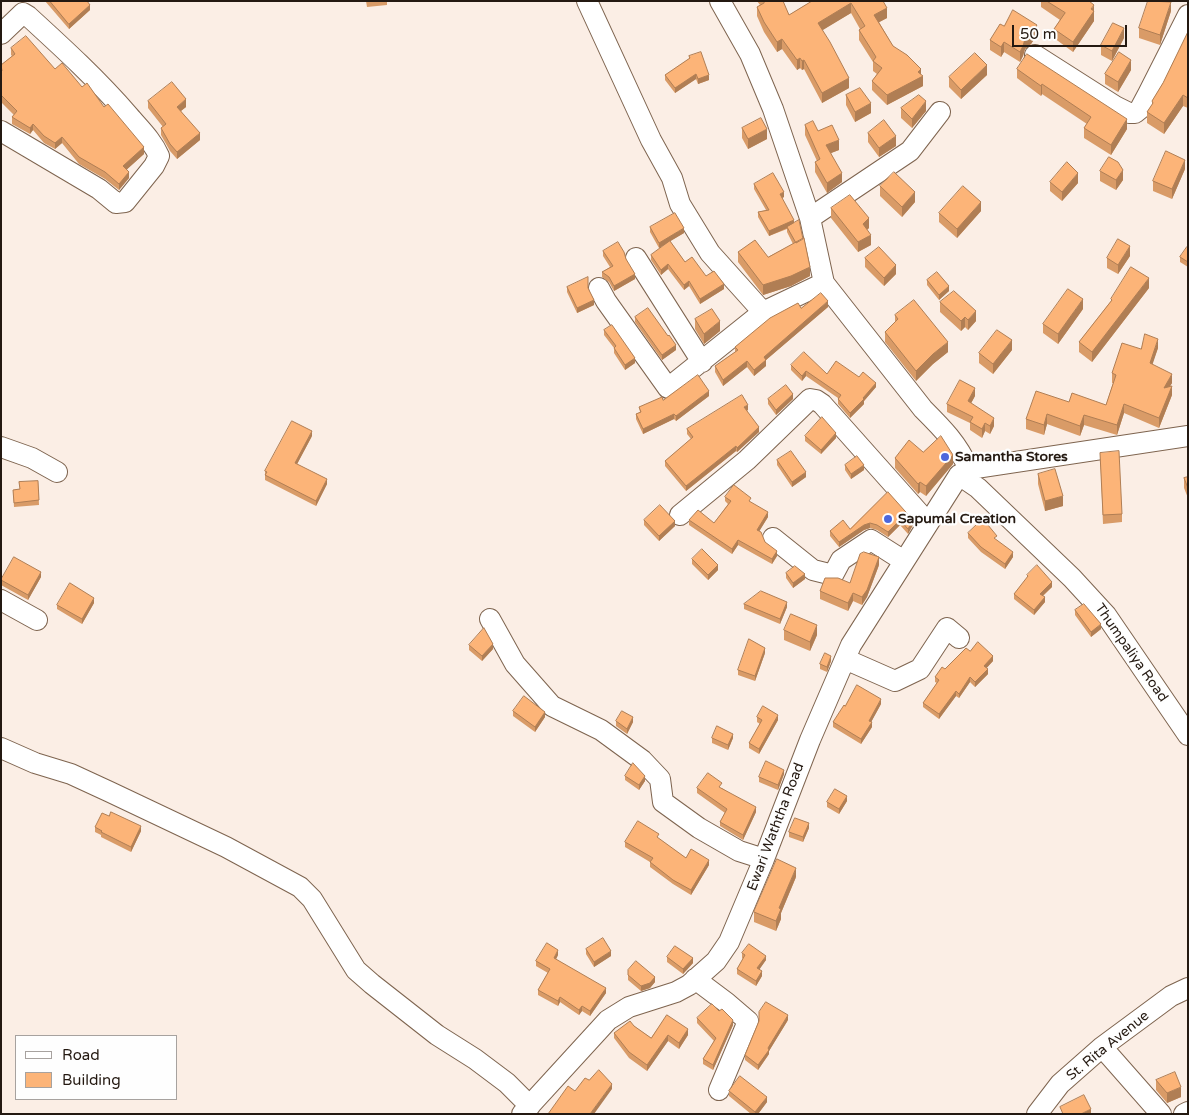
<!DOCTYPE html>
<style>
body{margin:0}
#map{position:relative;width:1189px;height:1115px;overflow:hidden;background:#fbeee5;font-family:"Varela Round",sans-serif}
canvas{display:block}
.frame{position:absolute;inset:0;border:2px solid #241911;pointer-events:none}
.legend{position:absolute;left:15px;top:1035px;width:162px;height:65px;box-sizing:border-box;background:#fefefe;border:1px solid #a7a29f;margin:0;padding:6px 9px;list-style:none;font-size:15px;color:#241911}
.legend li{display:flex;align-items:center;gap:10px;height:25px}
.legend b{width:25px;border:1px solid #a7a29f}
.scale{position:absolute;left:1012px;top:25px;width:115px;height:22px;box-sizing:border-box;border:2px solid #241911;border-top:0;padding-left:6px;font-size:15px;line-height:18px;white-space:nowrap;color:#241911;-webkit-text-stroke:4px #fefefe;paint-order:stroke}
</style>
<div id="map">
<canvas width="1189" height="1115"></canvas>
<div class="frame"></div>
<ul class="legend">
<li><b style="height:6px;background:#fff"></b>Road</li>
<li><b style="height:14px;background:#fcb478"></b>Building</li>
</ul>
<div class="scale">50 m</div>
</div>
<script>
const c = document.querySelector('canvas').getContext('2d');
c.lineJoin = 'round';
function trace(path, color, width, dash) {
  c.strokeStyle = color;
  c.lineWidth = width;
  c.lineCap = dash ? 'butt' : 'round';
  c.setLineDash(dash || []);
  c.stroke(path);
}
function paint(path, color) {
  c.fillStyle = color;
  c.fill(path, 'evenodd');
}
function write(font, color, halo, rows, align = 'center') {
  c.font = font + ' "Varela Round",sans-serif';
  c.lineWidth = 4.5;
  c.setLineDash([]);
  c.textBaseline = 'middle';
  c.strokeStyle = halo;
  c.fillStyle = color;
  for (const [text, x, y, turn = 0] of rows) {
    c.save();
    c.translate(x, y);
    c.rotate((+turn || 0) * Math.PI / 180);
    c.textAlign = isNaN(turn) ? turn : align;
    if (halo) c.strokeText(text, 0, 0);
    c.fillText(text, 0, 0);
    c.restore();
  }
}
const minor = new Path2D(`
 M 587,1 L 651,140 L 672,178 L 680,204 L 710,253 L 763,312 L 824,283
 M 720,1 L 750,54 L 773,109 L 810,218 L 824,283 L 923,409 C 943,429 957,443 969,469
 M 1,34 L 23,13 L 28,16 C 63,48 98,80 129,116 C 140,129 152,140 159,156 L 154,166 L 125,202 L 116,203 L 99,189 L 1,131
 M 1035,55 L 1115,106 L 1129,113 L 1135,113 L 1140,109 L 1148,94 L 1188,15
 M 810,218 L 910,151 L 940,112
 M 636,258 L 702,362
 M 599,288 L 606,301 L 668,388 L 763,312
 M 1,447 L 32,458 L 57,472
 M 959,475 L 978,488 L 1072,578 L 1106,615 L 1188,735
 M 959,475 L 969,469 L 1188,436
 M 680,515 L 747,460 L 810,399 L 816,400 L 822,404 L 928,523
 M 773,538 L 813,570 L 833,575 L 841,560 L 871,540 L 904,561
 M 1,600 L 37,620
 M 490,619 L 515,664 L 552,706 L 601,730 L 642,760 L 660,779 L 663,802 L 699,828 L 739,851 L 764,859
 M 845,659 L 895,681 L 920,669 L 947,628 L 959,638
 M 1,748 L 35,763 L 71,774 L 110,792 L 226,847 L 300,887 L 312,899 L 356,970 L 372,984 L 437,1035 L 475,1059 L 507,1083 L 530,1106
 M 695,979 L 727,1003 L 748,1021 L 719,1090
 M 1102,1047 L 1161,1114
 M 522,1114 L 608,1020 L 629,1007 L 676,992 L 689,985 L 716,961 L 729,942 L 764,859 L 810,740 L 851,645 L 959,475
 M 1037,1114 L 1060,1084 L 1102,1047 L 1171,996 L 1188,988
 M 1184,1114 L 1188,1112`);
const wall = new Path2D(`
 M 45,1 L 87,1 L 90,10 L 69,29 Z
 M 366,1 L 387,1 L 387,5 L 367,7 Z
 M 757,1 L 783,1 L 789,15 L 812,1 L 883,1 L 887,18 L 879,22 L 893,46 L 921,75 L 923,86 L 887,105 L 872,90 L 872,81 L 877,74 L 873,71 L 873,62 L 859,40 L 859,30 L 860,29 L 851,13 L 822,30 L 849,88 L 822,103 L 804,69 L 802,70 L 800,68 L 797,70 L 782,49 L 777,52 L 764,32 L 757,16 L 757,7 L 760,5 Z
 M 1041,1 L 1089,1 L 1094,11 L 1094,21 L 1073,52 L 1054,38 L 1054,29 L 1060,20 L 1041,7 Z
 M 1171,11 L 1160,45 L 1139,38 L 1139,28 Z
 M 1004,26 L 1037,35 L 1031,44 L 1025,49 L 1023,56 L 1020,62 L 1004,52 L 1001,57 L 990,50 L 990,40 Z
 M 1188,32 L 1188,108 L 1183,106 L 1164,134 L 1147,123 L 1147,112 L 1152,105 L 1152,101 L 1163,83 Z
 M 1124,38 L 1112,61 L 1101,55 L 1101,45 Z
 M 11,48 L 55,69 L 82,87 L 104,107 L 144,154 L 127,169 L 129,178 L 119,190 L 105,179 L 79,164 L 62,143 L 55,149 L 44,143 L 33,130 L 30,134 L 12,124 L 12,117 L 14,115 L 1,102 L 1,65 L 12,56 L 11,55 Z
 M 689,56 L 709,80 L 698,84 L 696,79 L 675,93 L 665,80 L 665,75 L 689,59 Z
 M 1017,69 L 1127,129 L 1111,155 L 1084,138 L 1084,128 L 1087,124 L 1042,94 L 1041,96 L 1017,78 Z
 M 1131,70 L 1118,92 L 1105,84 L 1105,74 Z
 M 987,75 L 961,99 L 949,87 L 949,77 Z
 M 846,95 L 871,113 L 855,122 L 846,105 Z
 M 148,101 L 186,107 L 181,111 L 200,140 L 177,159 L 170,151 L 161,135 L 161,128 L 163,127 L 148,108 Z
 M 901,108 L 926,111 L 912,128 L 901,118 Z
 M 805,125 L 818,131 L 839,150 L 831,153 L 842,182 L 827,193 L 815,172 L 815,162 L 817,161 L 805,135 Z
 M 742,128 L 767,139 L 748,149 L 742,138 Z
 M 868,133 L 896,146 L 879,157 L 868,142 Z
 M 1185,169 L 1172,199 L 1153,191 L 1153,181 Z
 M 1100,171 L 1123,180 L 1116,190 L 1100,181 Z
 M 1050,182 L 1078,183 L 1062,201 L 1050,191 Z
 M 754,184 L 784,197 L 782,198 L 794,223 L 810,276 L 791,286 L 763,295 L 738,262 L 738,252 L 768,257 L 793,244 L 787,232 L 787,229 L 769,236 L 758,217 L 758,212 L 766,210 L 754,189 Z
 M 880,186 L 915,202 L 902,217 L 880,196 Z
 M 831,208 L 869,228 L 867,230 L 871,245 L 858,252 L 831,218 Z
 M 981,211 L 957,238 L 939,222 L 939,213 Z
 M 650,227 L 684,233 L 670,241 L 685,262 L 706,276 L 724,289 L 700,304 L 689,286 L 684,290 L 668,269 L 661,275 L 651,260 L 651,255 L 670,241 L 659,248 L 650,232 Z
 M 1188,248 L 1188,267 L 1180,262 L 1180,257 Z
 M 603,251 L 635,279 L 614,291 L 609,282 L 602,277 L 602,272 L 610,267 L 603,256 Z
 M 1130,256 L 1118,274 L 1107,268 L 1107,258 Z
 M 865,258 L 896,274 L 884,286 L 865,267 Z
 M 927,280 L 949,291 L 939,300 L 927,285 Z
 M 567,287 L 588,288 L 594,305 L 577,313 L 567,292 Z
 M 1149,288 L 1092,362 L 1079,352 L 1079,342 L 1111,301 L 1111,299 Z
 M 940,302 L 976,321 L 968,330 L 965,327 L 961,331 L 940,312 Z
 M 828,307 L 766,360 L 766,366 L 754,376 L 747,367 L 723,386 L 715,372 L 715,366 L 735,352 L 735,347 L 801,308 Z
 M 1083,309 L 1058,344 L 1043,333 L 1043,324 Z
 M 895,315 L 948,352 L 933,364 L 916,381 L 885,342 L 885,332 L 895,323 Z
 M 635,317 L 676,350 L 662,360 L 635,322 Z
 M 695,319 L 720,331 L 704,344 L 695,329 Z
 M 604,330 L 635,363 L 625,370 L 614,353 L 614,348 L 604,335 Z
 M 1158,348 L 1152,364 L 1172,383 L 1170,386 L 1172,395 L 1159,428 L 1124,413 L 1117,435 L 1084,425 L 1080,436 L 1047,424 L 1044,435 L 1026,429 L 1026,419 L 1069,402 L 1106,405 L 1113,383 L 1112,383 L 1112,373 L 1141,349 Z
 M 1012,350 L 993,374 L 979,363 L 979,353 Z
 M 791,365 L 827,374 L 859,377 L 876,387 L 864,401 L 864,404 L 850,418 L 838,404 L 838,398 L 806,376 L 802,381 L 791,370 Z
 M 709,396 L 676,421 L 674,419 L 643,434 L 636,419 L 636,414 L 640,412 L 639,407 L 663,400 Z
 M 975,396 L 971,403 L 994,426 L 990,434 L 985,431 L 982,438 L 970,430 L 970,423 L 947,412 L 947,404 Z
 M 768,399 L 793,399 L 776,415 L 768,404 Z
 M 748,410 L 747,411 L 759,432 L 737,452 L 736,451 L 686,491 L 665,466 L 665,461 L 691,439 L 687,434 L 687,429 Z
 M 312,436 L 297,464 L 327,484 L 316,506 L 265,480 L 265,471 Z
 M 805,436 L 836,438 L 821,454 L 805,441 Z
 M 923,452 L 953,464 L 926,496 L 920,492 L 918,494 L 895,468 L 895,458 Z
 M 1100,453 L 1122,514 L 1122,522 L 1103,524 Z
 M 777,460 L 806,477 L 792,487 L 777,465 Z
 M 845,465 L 864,470 L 851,479 L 845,470 Z
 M 1038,474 L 1063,506 L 1045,511 L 1038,484 Z
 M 1188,477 L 1188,498 L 1184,488 L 1184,478 Z
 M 38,481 L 39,505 L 14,507 L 13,490 L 20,489 L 19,482 Z
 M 888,492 L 913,525 L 908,534 L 900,525 L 888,537 L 877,530 L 870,528 L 864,530 L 839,547 L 830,536 L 830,531 L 850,529 Z
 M 725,497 L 751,503 L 768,517 L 759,531 L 765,542 L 777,556 L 772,564 L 738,545 L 732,554 L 689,525 L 689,520 L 714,523 L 728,504 L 725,501 Z
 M 644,520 L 675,526 L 659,541 L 644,525 Z
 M 968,533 L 997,541 L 1013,557 L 1005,569 L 981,552 L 968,538 Z
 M 692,559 L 718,570 L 708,580 L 692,564 Z
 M 879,565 L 867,597 L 862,605 L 853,601 L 848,611 L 820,599 L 820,591 L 850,583 Z
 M 786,573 L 805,579 L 793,588 L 786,578 Z
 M 1027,575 L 1052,587 L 1043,596 L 1045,602 L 1034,615 L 1014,599 L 1014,594 L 1027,578 Z
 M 41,577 L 28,600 L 1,585 L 1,580 Z
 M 94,603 L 82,624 L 57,609 L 57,605 Z
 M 744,604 L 787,607 L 780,624 L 744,609 Z
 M 1075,610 L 1101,629 L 1091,637 L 1075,615 Z
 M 784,630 L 817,635 L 810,651 L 784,640 Z
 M 469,645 L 493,649 L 482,661 L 469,650 Z
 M 970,651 L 993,661 L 986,668 L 988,674 L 975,687 L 970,682 L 959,698 L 956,696 L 939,719 L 923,707 L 923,703 L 937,683 L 935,682 L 935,677 L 945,669 Z
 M 765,653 L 755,681 L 738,675 L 738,670 Z
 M 831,661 L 827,672 L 820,669 L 820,664 Z
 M 881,704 L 871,722 L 872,727 L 861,744 L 833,727 L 833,722 Z
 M 513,711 L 545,717 L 535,732 L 513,716 Z
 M 757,717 L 778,720 L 759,754 L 749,748 L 749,743 L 760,724 L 757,722 Z
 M 616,721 L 633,722 L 627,734 L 616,726 Z
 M 712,738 L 733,738 L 728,750 L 712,743 Z
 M 784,774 L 778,790 L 759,782 L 759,777 Z
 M 625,776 L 645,781 L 639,790 L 625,780 Z
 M 697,788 L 722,788 L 756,812 L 743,840 L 720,826 L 720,822 L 725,813 L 697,793 Z
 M 847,801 L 839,814 L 827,807 L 827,802 Z
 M 95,827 L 141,831 L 131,852 L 101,837 L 101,835 L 95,832 Z
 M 809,828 L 803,842 L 789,837 L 789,832 Z
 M 659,839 L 686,858 L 709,865 L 691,895 L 673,884 L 650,867 L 650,862 L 625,847 L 625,842 Z
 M 796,877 L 781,913 L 781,919 L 776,931 L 754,922 L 754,912 Z
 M 586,949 L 611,956 L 594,967 L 586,954 Z
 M 742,953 L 766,960 L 759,969 L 762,976 L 756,986 L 737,974 L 737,969 L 743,959 L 742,958 Z
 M 558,955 L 556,959 L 606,993 L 590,1016 L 582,1011 L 579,1015 L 560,1002 L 558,1006 L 538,995 L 538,990 L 548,973 L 536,966 L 536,961 Z
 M 667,957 L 693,963 L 683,974 L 667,962 Z
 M 628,970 L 655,982 L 650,988 L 641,991 L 628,980 Z
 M 667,1015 L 688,1035 L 679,1049 L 668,1041 L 647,1071 L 629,1058 L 614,1038 L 614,1033 L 634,1026 L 651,1038 Z
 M 697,1018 L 733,1025 L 713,1070 L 703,1064 L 703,1059 L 714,1041 L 697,1023 Z
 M 788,1020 L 769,1051 L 769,1054 L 758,1070 L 745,1060 L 745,1055 Z
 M 1156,1080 L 1181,1097 L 1167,1103 L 1156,1090 Z
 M 729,1091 L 767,1102 L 758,1114 L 751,1114 L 729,1096 Z`);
const shadedWall = new Path2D(`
 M 1171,2 L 1171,11 L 1160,45 L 1160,35 Z
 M 851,3 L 851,13 L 818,33 L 818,23 Z
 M 90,5 L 90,10 L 69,29 L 69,24 Z
 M 1094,5 L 1094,21 L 1073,52 L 1073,42 Z
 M 887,8 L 887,18 L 874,25 L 874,15 Z
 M 1037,25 L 1037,35 L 1031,44 L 1025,49 L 1023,56 L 1020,62 L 1020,52 L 1025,39 Z
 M 1124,28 L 1124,38 L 1112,61 L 1112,51 Z
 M 782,39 L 782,49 L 777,52 L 777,42 Z
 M 1004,42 L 1004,52 L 1001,57 L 1001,47 Z
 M 800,58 L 800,68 L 797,70 L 797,60 Z
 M 804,60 L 804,69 L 802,70 L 802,61 Z
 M 1131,60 L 1131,70 L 1118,92 L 1118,82 Z
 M 987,65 L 987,75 L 961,99 L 961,90 Z
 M 921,69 L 921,77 L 923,76 L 923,86 L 887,105 L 887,95 Z
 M 696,74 L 696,79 L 675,93 L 675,88 Z
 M 709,75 L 709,80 L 698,84 L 698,79 Z
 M 849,78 L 849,88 L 822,103 L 822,93 Z
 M 1042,84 L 1042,94 L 1041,96 L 1041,86 Z
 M 1183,95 L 1183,106 L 1164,134 L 1164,123 Z
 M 186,99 L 186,107 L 177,114 L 177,107 Z
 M 926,101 L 926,111 L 912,128 L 912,119 Z
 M 871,103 L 871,113 L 855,122 L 855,112 Z
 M 1127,119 L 1127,129 L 1111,155 L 1111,145 Z
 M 33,124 L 33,130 L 30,134 L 30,128 Z
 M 767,129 L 767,139 L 748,149 L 748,139 Z
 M 200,133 L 200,140 L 177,159 L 177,152 Z
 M 896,136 L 896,146 L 879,157 L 879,148 Z
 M 62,137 L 62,143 L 55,149 L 55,143 Z
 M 839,140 L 839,150 L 826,155 L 826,145 Z
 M 144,147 L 144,154 L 123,173 L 123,166 Z
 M 1185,160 L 1185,169 L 1172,199 L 1172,189 Z
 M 1123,170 L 1123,180 L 1116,190 L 1116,180 Z
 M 129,172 L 129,178 L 119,190 L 119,184 Z
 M 842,173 L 842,182 L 827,193 L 827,183 Z
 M 1078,173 L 1078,183 L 1062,201 L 1062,192 Z
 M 784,192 L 784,197 L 780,199 L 780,194 Z
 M 915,192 L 915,202 L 902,217 L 902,207 Z
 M 981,202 L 981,211 L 957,238 L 957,229 Z
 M 869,218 L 869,228 L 863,233 L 863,224 Z
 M 794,220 L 794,225 L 769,236 L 769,231 Z
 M 684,228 L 684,233 L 659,248 L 659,243 Z
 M 871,235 L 871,245 L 858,252 L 858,242 Z
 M 1130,246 L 1130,256 L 1118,274 L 1118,265 Z
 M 668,264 L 668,269 L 661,275 L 661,270 Z
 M 896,265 L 896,274 L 884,286 L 884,278 Z
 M 810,267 L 810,276 L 791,286 L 763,295 L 763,285 Z
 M 635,274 L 635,279 L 614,291 L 614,286 Z
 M 1149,278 L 1149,288 L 1092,362 L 1092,352 Z
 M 689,281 L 689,286 L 684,290 L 684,285 Z
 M 724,284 L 724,289 L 700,304 L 700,299 Z
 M 949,286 L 949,291 L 939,300 L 939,295 Z
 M 1083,299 L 1083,309 L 1058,344 L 1058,334 Z
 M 594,300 L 594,305 L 577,313 L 577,308 Z
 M 828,301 L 828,307 L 766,360 L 766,366 L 754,376 L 754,370 L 764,357 Z
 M 976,311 L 976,321 L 968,330 L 968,320 Z
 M 965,317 L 965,327 L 961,331 L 961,321 Z
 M 720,321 L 720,331 L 704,344 L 704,334 Z
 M 1158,339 L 1158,348 L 1150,372 L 1150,363 Z
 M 1012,340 L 1012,350 L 993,374 L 993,364 Z
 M 948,342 L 948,352 L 933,364 L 916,381 L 916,371 L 933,354 Z
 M 676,345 L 676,350 L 662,360 L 662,355 Z
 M 635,358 L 635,363 L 625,370 L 625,365 Z
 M 747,361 L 747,367 L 723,386 L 723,380 Z
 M 806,371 L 806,376 L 802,381 L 802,376 Z
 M 1172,374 L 1172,383 L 1164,397 L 1164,388 Z
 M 876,383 L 876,387 L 864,401 L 864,404 L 850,418 L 850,413 Z
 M 1172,386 L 1172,395 L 1159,428 L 1159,418 Z
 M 975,388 L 975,396 L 968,409 L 968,401 Z
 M 709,391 L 709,396 L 676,421 L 676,416 Z
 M 793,394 L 793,399 L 776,415 L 776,410 Z
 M 1124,404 L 1124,413 L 1117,435 L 1117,425 Z
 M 748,405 L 748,410 L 744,412 L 744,407 Z
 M 674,414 L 674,419 L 643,434 L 643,429 Z
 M 1047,414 L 1047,424 L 1044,435 L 1044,425 Z
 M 1084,415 L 1084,425 L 1080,436 L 1080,426 Z
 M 994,418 L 994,426 L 990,434 L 990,426 Z
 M 985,423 L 985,431 L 982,438 L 982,429 Z
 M 759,427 L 759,432 L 737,452 L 737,448 Z
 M 312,431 L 312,436 L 295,468 L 295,463 Z
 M 836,433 L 836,438 L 821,454 L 821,450 Z
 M 736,446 L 736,451 L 686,491 L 686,486 Z
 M 953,455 L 953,464 L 926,496 L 926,486 Z
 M 864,465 L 864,470 L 851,479 L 851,474 Z
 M 806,472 L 806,477 L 792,487 L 792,482 Z
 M 327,479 L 327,484 L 316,506 L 316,501 Z
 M 920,482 L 920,492 L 918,494 L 918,484 Z
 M 1063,496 L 1063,506 L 1045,511 L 1045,501 Z
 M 768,512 L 768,517 L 757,535 L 757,530 Z
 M 900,520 L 900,525 L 888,537 L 888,532 Z
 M 913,520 L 913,525 L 908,534 L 908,529 Z
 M 675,521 L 675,526 L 659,541 L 659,536 Z
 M 870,523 L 870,528 L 864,530 L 839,547 L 839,542 L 864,525 Z
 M 738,540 L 738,545 L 732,554 L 732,549 Z
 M 777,551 L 777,556 L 772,564 L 772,559 Z
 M 1013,552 L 1013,557 L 1005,569 L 1005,564 Z
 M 879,557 L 879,565 L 867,597 L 862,605 L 862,597 Z
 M 718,565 L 718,570 L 708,580 L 708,575 Z
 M 41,572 L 41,577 L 28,600 L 28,595 Z
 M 805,574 L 805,579 L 793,588 L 793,583 Z
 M 1052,582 L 1052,587 L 1040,598 L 1040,594 Z
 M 853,593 L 853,601 L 848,611 L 848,603 Z
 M 1045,597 L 1045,602 L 1034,615 L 1034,610 Z
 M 94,598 L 94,603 L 82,624 L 82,619 Z
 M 787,602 L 787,607 L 780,624 L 780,619 Z
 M 1101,624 L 1101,629 L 1091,637 L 1091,632 Z
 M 817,625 L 817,635 L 810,651 L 810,642 Z
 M 493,644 L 493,649 L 482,661 L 482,656 Z
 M 765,648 L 765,653 L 755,681 L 755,676 Z
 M 831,656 L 831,661 L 827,672 L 827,667 Z
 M 993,656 L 993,661 L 984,671 L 984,666 Z
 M 988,669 L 988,674 L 975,687 L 975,682 Z
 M 970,677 L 970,682 L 959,698 L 959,694 Z
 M 956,691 L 956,696 L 939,719 L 939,714 Z
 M 881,699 L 881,704 L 869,726 L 869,721 Z
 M 545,712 L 545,717 L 535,732 L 535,727 Z
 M 778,715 L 778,720 L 759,754 L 759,749 Z
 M 633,717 L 633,722 L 627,734 L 627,729 Z
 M 872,722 L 872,727 L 861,744 L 861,739 Z
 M 733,734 L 733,738 L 728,750 L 728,745 Z
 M 784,770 L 784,774 L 778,790 L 778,785 Z
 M 645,776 L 645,781 L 639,790 L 639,785 Z
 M 847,796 L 847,801 L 839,814 L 839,809 Z
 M 756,807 L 756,812 L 743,840 L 743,835 Z
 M 809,823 L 809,828 L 803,842 L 803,837 Z
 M 141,826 L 141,831 L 131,852 L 131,847 Z
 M 709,860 L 709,865 L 691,895 L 691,890 Z
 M 796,868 L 796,877 L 781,913 L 781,919 L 776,931 L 776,921 L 779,908 Z
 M 558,950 L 558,955 L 554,963 L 554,958 Z
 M 611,951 L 611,956 L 594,967 L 594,962 Z
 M 766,956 L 766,960 L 757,973 L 757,968 Z
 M 693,958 L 693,963 L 683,974 L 683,969 Z
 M 762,971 L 762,976 L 756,986 L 756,981 Z
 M 655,977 L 655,982 L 650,988 L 641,991 L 641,986 Z
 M 606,988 L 606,993 L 590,1016 L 590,1011 Z
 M 560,997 L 560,1002 L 558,1006 L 558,1001 Z
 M 582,1006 L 582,1011 L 579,1015 L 579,1010 Z
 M 788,1015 L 788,1020 L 769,1051 L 769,1054 L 758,1070 L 758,1065 Z
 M 733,1020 L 733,1025 L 713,1070 L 713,1065 Z
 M 688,1029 L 688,1035 L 679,1049 L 679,1043 Z
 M 668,1035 L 668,1041 L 647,1071 L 647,1065 Z
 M 612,1084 L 612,1089 L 594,1114 L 590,1114 Z
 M 1181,1087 L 1181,1097 L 1167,1103 L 1167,1093 Z
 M 767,1097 L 767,1102 L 758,1114 L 755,1114 L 755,1112 Z
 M 1091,1109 L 1091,1114 L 1081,1114 Z`);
const building = new Path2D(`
 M 50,1 L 87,1 L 90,5 L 69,24 Z
 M 763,1 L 783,1 L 789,15 L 812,1 L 883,1 L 887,8 L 874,15 L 893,46 L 907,55 L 921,69 L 918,72 L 923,76 L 887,95 L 872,81 L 882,68 L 873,61 L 876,57 L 859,30 L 865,26 L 851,3 L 818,23 L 830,42 L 849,78 L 822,93 L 804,60 L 802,61 L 800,58 L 797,60 L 782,39 L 777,42 L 764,22 L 757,7 L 764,3 Z
 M 1047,1 L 1089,1 L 1094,5 L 1091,9 L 1094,11 L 1073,42 L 1054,29 L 1065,13 Z
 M 1148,1 L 1171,2 L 1160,35 L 1139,28 Z
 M 1013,10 L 1037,25 L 1031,34 L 1025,39 L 1023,46 L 1020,52 L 1004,42 L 1001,47 L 990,40 L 1000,24 L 1004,26 Z
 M 1113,23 L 1124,28 L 1112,51 L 1101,45 Z
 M 1188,32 L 1188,98 L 1183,95 L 1164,123 L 1147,112 L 1153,103 L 1152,101 L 1163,83 Z
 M 26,36 L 55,69 L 62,63 L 82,87 L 87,83 L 104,107 L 108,104 L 144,147 L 123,166 L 129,172 L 119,184 L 105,172 L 79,157 L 62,137 L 55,143 L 44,136 L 33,124 L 30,128 L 12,117 L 17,111 L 1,95 L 1,71 L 2,71 L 1,65 L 15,54 L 11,48 Z
 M 701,52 L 709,75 L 698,79 L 696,74 L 675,88 L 665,75 L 690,58 L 689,56 Z
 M 1119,52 L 1131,60 L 1118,82 L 1105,74 Z
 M 975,53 L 987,65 L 961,90 L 949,77 Z
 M 1027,54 L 1127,119 L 1111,145 L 1084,128 L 1091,117 L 1042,84 L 1041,86 L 1017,69 Z
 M 172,82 L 186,99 L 177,107 L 200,133 L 177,152 L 170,144 L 161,128 L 166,124 L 148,101 Z
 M 860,88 L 871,103 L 855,112 L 846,95 Z
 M 919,95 L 926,101 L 912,119 L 901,108 Z
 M 761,118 L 767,129 L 748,139 L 742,128 Z
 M 884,120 L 896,136 L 879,148 L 868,133 Z
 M 813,121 L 818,131 L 832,125 L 839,140 L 826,145 L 842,173 L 827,183 L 815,162 L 820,159 L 805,125 Z
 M 1166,151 L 1185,160 L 1172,189 L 1153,181 Z
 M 1109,157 L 1118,162 L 1123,170 L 1116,180 L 1100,171 Z
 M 1067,162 L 1078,173 L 1062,192 L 1050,182 Z
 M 894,172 L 915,192 L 902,207 L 880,186 Z
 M 773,173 L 784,192 L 780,194 L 794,220 L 769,231 L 758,212 L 769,210 L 754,184 Z
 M 963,186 L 981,202 L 957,229 L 939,213 Z
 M 850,195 L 869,218 L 863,224 L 871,235 L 858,242 L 831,208 Z
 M 675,213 L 684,228 L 659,243 L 650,227 Z
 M 799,220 L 803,239 L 796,243 L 787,227 Z
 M 804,238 L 810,267 L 791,276 L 763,285 L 738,252 L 755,240 L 768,257 Z
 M 1118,239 L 1130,246 L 1118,265 L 1107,258 Z
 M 670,241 L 685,262 L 692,257 L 706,276 L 714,271 L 724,284 L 700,299 L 689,281 L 684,285 L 668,264 L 661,270 L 651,255 Z
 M 618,242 L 624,252 L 626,259 L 635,274 L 614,286 L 609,277 L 602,272 L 613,266 L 603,251 Z
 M 879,247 L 896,265 L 884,278 L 865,258 Z
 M 1187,247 L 1188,248 L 1188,262 L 1180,257 Z
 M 1131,267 L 1149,278 L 1092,352 L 1079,342 L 1112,300 L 1111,299 Z
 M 937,272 L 949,286 L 939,295 L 927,280 Z
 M 588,277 L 588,288 L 594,300 L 577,308 L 567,287 Z
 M 1068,289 L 1083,299 L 1058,334 L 1043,324 Z
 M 954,291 L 976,311 L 968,320 L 965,317 L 961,321 L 940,302 Z
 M 821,293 L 828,301 L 764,357 L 766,360 L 754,370 L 747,361 L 723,380 L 715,366 L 738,350 L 735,347 L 770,318 L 798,303 L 801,308 Z
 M 914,300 L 948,342 L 933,354 L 916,371 L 885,332 L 898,319 L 895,315 Z
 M 648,308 L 668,336 L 669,335 L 676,345 L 662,355 L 635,317 Z
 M 712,309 L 720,321 L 704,334 L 695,319 Z
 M 612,325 L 635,358 L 625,365 L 614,348 L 616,346 L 604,330 Z
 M 997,330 L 1012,340 L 993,364 L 979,353 Z
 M 1145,334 L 1158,339 L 1150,363 L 1172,374 L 1164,388 L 1172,386 L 1159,418 L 1124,404 L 1117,425 L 1084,415 L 1080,426 L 1047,414 L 1044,425 L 1026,419 L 1036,391 L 1069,402 L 1072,393 L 1106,405 L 1116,375 L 1112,373 L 1122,343 L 1141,349 Z
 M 804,352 L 827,374 L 836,361 L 859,377 L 863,372 L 876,383 L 863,398 L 864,399 L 850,413 L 838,399 L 841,395 L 806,371 L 802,376 L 791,365 Z
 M 698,375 L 709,391 L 676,416 L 674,414 L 643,429 L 636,414 L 641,412 L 639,407 L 662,397 L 663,400 Z
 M 960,380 L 975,388 L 968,401 L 994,418 L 990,426 L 985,423 L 982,429 L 970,422 L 973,417 L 947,404 Z
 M 786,385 L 793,394 L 776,410 L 768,399 Z
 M 742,395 L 748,405 L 744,407 L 759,427 L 737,448 L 736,446 L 686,486 L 665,461 L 693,437 L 687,429 Z
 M 822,417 L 836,433 L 821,450 L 805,436 Z
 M 292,421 L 312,431 L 295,463 L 327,479 L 316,501 L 265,475 L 267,472 L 265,471 Z
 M 941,436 L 953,455 L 926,486 L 920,482 L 918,484 L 895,458 L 909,440 L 923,452 Z
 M 791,451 L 806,472 L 792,482 L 777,460 Z
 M 1119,451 L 1122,514 L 1103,515 L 1100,453 Z
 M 857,456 L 864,465 L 851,474 L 845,465 Z
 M 1055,469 L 1063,496 L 1045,501 L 1038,474 Z
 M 1188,477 L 1188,488 L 1184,478 Z
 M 38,481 L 39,500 L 14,503 L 13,490 L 20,489 L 19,482 Z
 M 734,485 L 751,498 L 749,501 L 768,512 L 757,530 L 761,532 L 765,542 L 777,551 L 772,559 L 738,540 L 732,549 L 689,520 L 698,510 L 714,523 L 731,501 L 725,497 Z
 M 888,492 L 913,520 L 908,529 L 900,520 L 888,532 L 877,525 L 870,523 L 864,525 L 839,542 L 830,531 L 843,520 L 850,529 Z
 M 660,505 L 675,521 L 659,536 L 644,520 Z
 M 983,519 L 997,536 L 994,538 L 1013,552 L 1005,564 L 981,547 L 968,533 Z
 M 702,549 L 718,565 L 708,575 L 692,559 Z
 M 864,552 L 879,557 L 867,590 L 862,597 L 853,593 L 848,603 L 820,591 L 825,578 L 838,578 L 850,583 L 860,554 Z
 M 14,557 L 41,572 L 28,595 L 1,580 Z
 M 1037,565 L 1052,582 L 1040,594 L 1045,597 L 1034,610 L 1014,594 L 1028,576 L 1027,575 Z
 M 795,566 L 805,574 L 793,583 L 786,573 Z
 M 70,583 L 94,598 L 82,619 L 57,605 Z
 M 761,591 L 787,602 L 780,619 L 744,604 Z
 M 1084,604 L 1101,624 L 1091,632 L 1075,610 Z
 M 791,614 L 817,625 L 810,642 L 784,630 Z
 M 484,628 L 493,644 L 482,656 L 469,645 Z
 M 749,639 L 765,648 L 755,676 L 738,670 Z
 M 978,642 L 993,656 L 984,666 L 988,669 L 975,682 L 970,677 L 959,694 L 956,691 L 939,714 L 923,703 L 939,680 L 935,677 L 942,667 L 945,669 L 966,648 L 970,651 Z
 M 825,653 L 831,656 L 827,667 L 820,664 Z
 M 857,685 L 881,699 L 869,721 L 872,722 L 861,739 L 833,722 L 844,705 L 845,706 Z
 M 524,696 L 545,712 L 535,727 L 513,711 Z
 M 763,706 L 778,715 L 759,749 L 749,743 L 762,720 L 757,717 Z
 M 622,711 L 633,717 L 627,729 L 616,721 Z
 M 717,726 L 733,734 L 728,745 L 712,738 Z
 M 766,761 L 784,770 L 778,785 L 759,777 Z
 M 633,763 L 645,776 L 639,785 L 625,776 Z
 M 708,773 L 722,783 L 719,787 L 756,807 L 743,835 L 720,822 L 727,809 L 697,788 Z
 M 835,789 L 847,796 L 839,809 L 827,802 Z
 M 111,812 L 141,826 L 131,847 L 101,832 L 102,831 L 95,827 L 102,813 L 109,816 Z
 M 795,818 L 809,823 L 803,837 L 789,832 Z
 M 638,821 L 659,834 L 657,837 L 686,858 L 691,849 L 709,860 L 691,890 L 673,880 L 650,862 L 653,858 L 625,842 Z
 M 777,859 L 796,868 L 779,908 L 781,909 L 776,921 L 754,912 Z
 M 603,938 L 611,951 L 594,962 L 586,949 Z
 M 547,943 L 558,950 L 554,958 L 606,988 L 590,1011 L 582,1006 L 579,1010 L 560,997 L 558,1001 L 538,990 L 550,969 L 536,961 Z
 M 749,944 L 766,956 L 757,968 L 762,971 L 756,981 L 737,969 L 745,955 L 742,953 Z
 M 675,946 L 693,958 L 683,969 L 667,957 Z
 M 636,961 L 655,977 L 650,983 L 641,986 L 628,975 L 628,970 Z
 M 766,1002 L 788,1015 L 768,1048 L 769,1050 L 758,1065 L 745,1055 L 759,1021 L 759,1012 Z
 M 712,1004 L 719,1011 L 722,1009 L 733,1020 L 713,1065 L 703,1059 L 716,1038 L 697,1018 Z
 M 667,1015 L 688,1029 L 679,1043 L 668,1035 L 647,1065 L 629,1052 L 614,1033 L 630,1021 L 634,1026 L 651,1038 Z
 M 599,1070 L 612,1084 L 590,1114 L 548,1114 L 568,1086 L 575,1091 L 585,1078 L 589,1080 Z
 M 1175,1072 L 1181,1087 L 1167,1093 L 1156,1080 Z
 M 740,1076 L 767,1097 L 755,1112 L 729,1091 Z
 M 1084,1095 L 1091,1109 L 1081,1114 L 1063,1114 L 1060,1107 Z`);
const markers = [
 [945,457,5,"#4d67dc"],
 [888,519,5,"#4d67dc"]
];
const poiNames = [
 ["Samantha Stores",955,457],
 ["Sapumal Creation",898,519]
];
const streetNames = [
 ["Thumpaliya Road",1131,653,55],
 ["Ewari Waththa Road",776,827,-69],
 ["St. Rita Avenue",1108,1046,-39]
];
trace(minor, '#7e644f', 22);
trace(minor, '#fff', 20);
paint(wall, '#d99b67');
paint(shadedWall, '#b07e54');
paint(building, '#fcb478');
trace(building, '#b07e54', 1);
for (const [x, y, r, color] of markers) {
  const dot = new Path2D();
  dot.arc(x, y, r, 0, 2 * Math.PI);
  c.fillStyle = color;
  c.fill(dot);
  trace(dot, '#fefefe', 2);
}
write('bold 14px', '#241911', '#fefefe', poiNames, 'left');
write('14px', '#241911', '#fefefe', streetNames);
</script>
